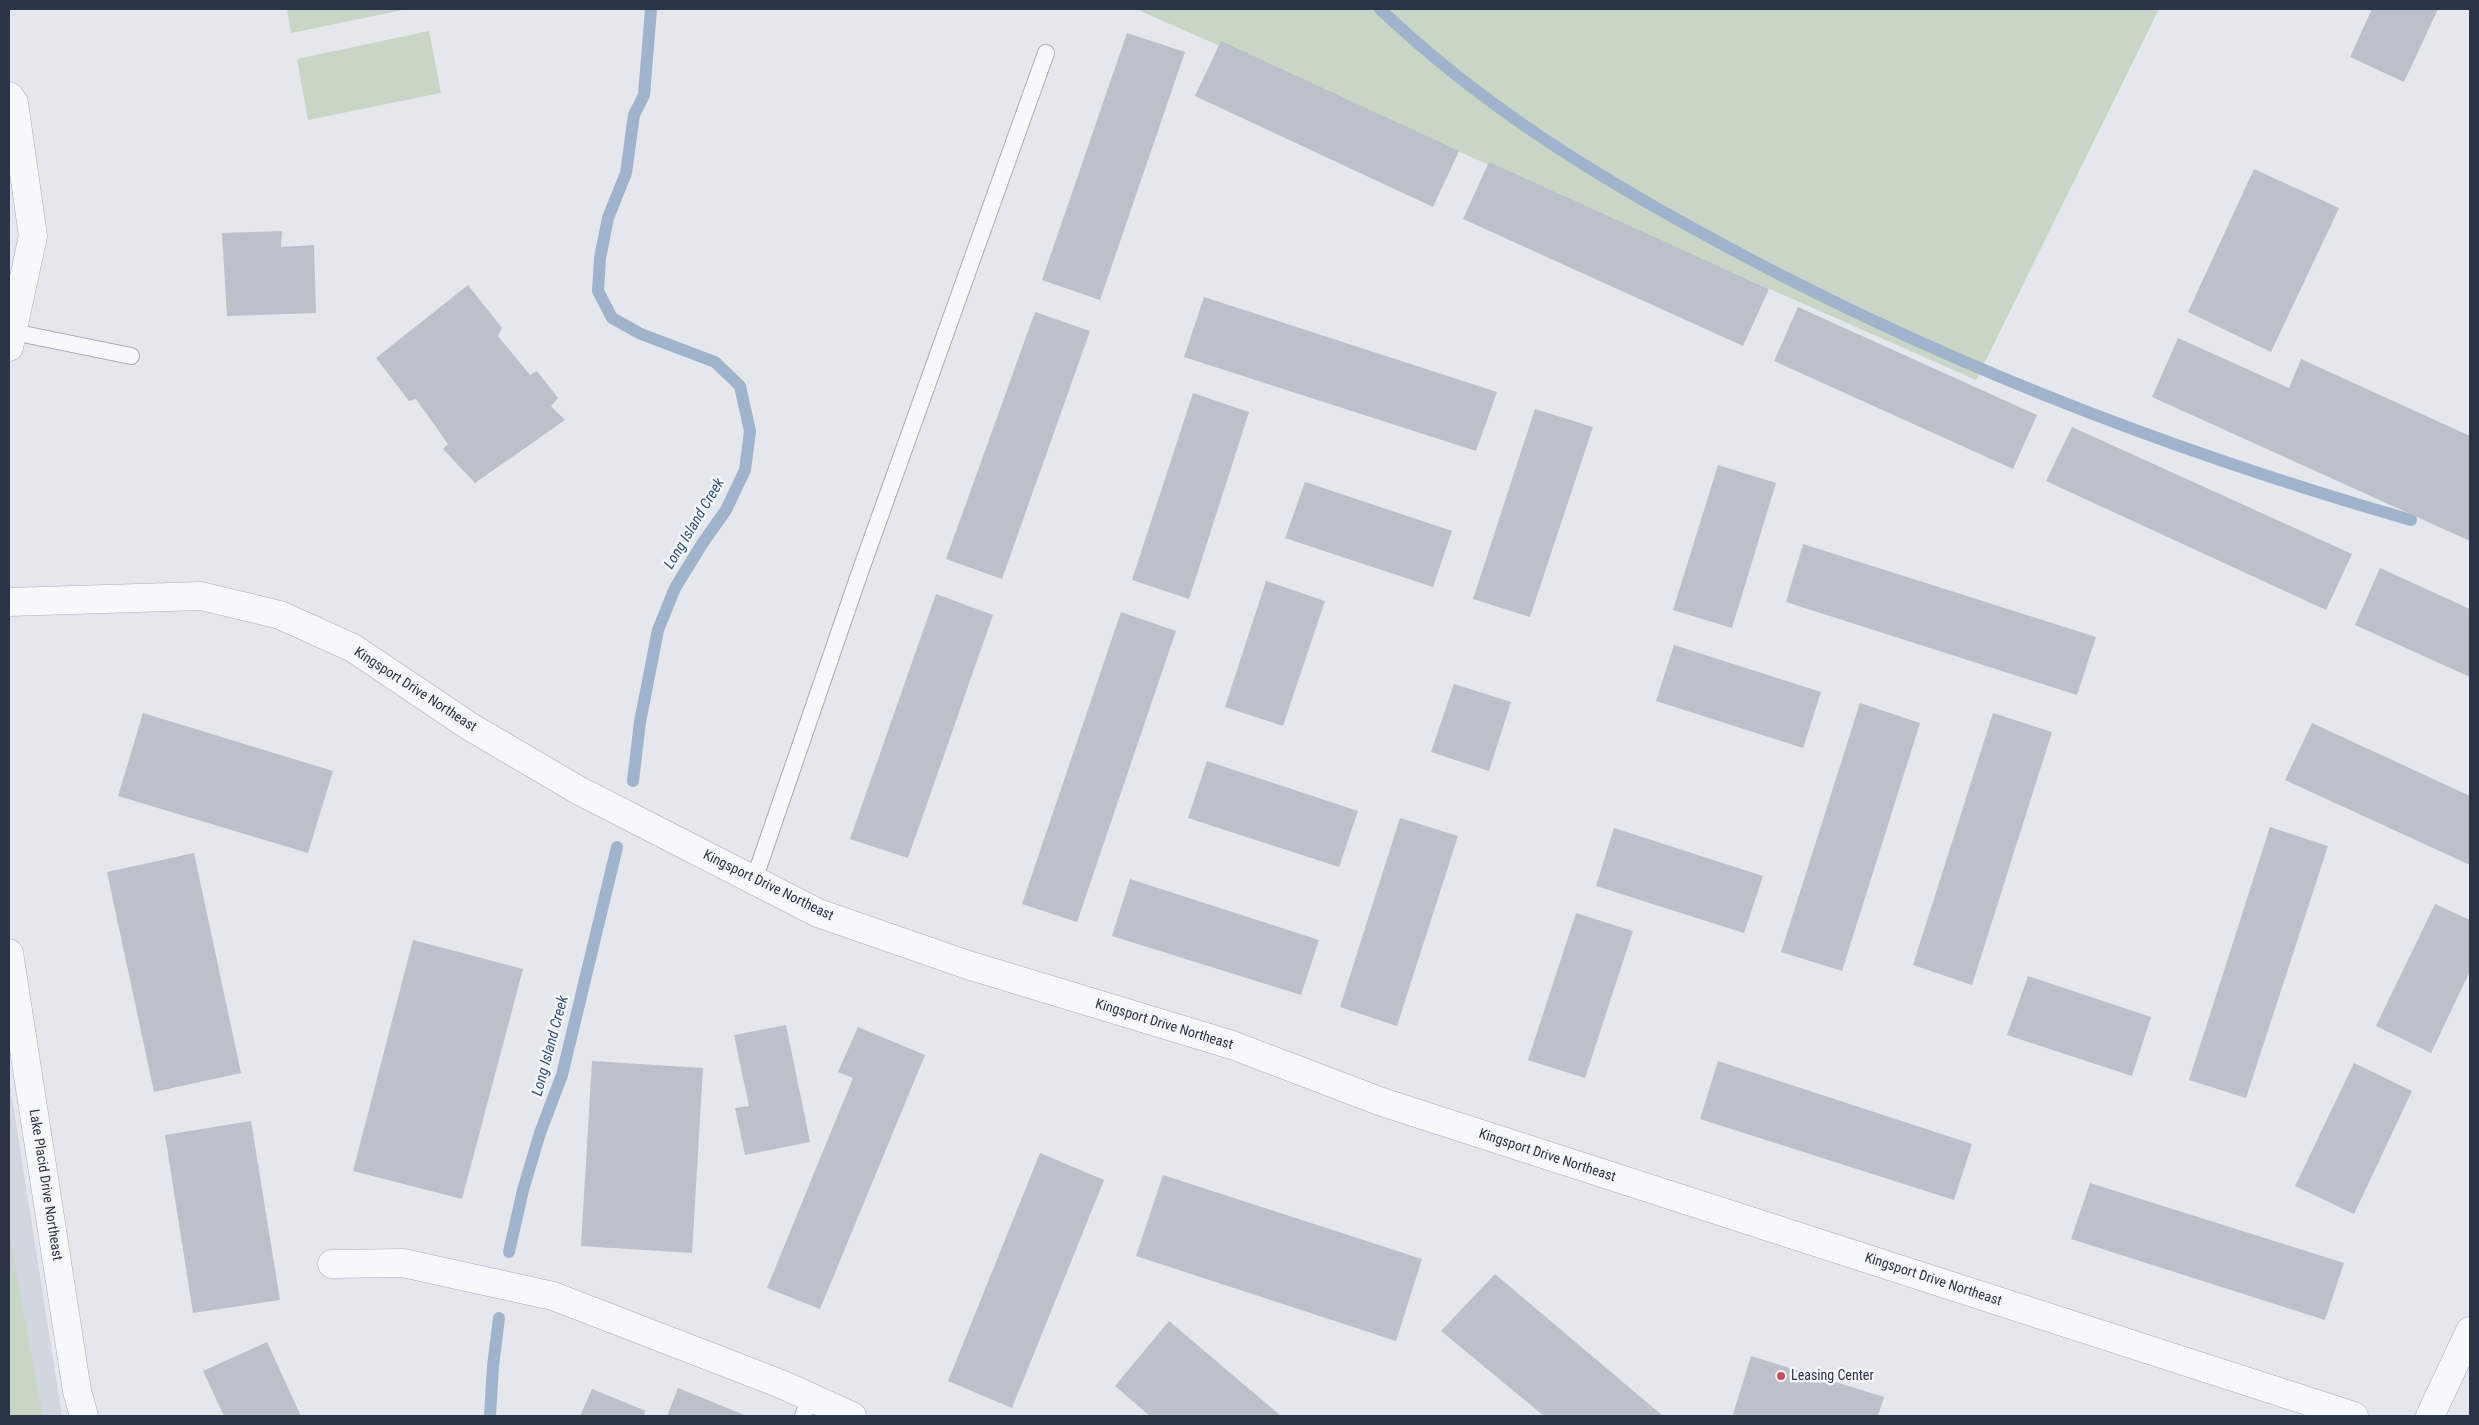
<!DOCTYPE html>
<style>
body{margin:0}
#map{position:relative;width:2479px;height:1425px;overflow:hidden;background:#e4e7ec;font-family:"Roboto Condensed",sans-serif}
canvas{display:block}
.frame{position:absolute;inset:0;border:10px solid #2b3445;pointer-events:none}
</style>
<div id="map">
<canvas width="2479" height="1425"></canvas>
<div class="frame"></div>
</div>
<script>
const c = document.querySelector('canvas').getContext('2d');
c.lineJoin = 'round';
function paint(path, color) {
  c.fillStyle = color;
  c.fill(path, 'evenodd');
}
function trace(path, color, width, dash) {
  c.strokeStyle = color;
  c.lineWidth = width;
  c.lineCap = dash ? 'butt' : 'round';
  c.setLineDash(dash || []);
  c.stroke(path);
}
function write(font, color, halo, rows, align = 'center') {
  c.font = font + ' "Roboto Condensed",sans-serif';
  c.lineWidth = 5;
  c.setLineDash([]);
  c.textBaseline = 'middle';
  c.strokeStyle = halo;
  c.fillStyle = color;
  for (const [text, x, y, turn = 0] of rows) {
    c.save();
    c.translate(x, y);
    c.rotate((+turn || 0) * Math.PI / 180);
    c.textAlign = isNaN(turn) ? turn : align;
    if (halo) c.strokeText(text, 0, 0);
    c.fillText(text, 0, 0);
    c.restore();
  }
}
const built = new Path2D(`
 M 9,1079 L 62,1416 L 9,1416 Z`);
const green = new Path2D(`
 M 287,9 L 408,9 L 291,33 Z
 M 1136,9 L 2159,9 L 1976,380 Z
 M 429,31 L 441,93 L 308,120 L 297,59 Z
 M 9,1236 L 43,1416 L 9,1416 Z`);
const stream = new Path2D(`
 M 1380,9 C 1479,103 1589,172 1709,237 C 1931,359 2167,450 2411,520
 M 633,781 L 640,722 L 658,630 L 675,588 L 702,544 L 726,510 L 745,470 L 750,431 L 740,386 L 715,362 L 641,334 L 612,318 L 598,291 L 600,258 L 608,218 L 626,173 L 634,115 L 644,95 L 651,9
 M 509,1252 L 523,1190 L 540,1133 L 562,1075 L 617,847
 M 490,1416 L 493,1366 L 499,1318`);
const building = new Path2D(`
 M 2372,9 L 2438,9 L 2404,82 L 2350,57 Z
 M 1127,33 L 1185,52 L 1100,300 L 1042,280 Z
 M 1221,41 L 1459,151 L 1433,207 L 1195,96 Z
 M 1489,162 L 1769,289 L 1743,346 L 1463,219 Z
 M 2254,169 L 2339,208 L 2271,352 L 2188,312 Z
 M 282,231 L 281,247 L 314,245 L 316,313 L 227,316 L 222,233 Z
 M 468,285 L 502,328 L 498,336 L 530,375 L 537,371 L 558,398 L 551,406 L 565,420 L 475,483 L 443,449 L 448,444 L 416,399 L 409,401 L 376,358 Z
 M 1204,297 L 1497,392 L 1476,451 L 1184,357 Z
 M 1798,307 L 2037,415 L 2013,469 L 1774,361 Z
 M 1035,312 L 1090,331 L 1002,579 L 946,559 Z
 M 2178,338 L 2289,388 L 2301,359 L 2470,436 L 2470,541 L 2152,397 Z
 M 1193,393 L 1249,412 L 1189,599 L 1132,580 Z
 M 1535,409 L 1593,427 L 1530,617 L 1473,599 Z
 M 2072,427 L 2352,554 L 2326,610 L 2046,481 Z
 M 1718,465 L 1776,483 L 1732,628 L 1673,610 Z
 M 1305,482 L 1452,531 L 1433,587 L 1285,538 Z
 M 1803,544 L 2096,637 L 2077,695 L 1786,602 Z
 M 2380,568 L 2470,609 L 2470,677 L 2355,625 Z
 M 1266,581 L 1325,601 L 1283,726 L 1225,707 Z
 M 936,594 L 993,615 L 908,858 L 850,839 Z
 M 1121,612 L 1176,631 L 1077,922 L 1022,904 Z
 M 1674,645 L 1821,692 L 1803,748 L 1656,701 Z
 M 1454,684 L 1511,702 L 1489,771 L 1431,752 Z
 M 1860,703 L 1920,723 L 1842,971 L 1781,952 Z
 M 143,713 L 333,771 L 308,853 L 118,796 Z
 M 1993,713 L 2052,732 L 1972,985 L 1913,965 Z
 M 2312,723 L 2470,796 L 2470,865 L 2285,780 Z
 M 1207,761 L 1358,811 L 1339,867 L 1188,818 Z
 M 1400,818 L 1458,836 L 1397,1026 L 1340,1007 Z
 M 2270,827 L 2328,846 L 2246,1098 L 2189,1080 Z
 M 1614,828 L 1763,876 L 1744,933 L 1596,886 Z
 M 194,853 L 241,1073 L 154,1092 L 107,872 Z
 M 1130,879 L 1319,940 L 1301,995 L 1112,936 Z
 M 2435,904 L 2470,920 L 2470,971 L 2431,1053 L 2376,1026 Z
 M 1576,913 L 1633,931 L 1585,1078 L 1528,1060 Z
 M 413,940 L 523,969 L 462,1199 L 353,1171 Z
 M 2028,976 L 2151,1017 L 2132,1076 L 2007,1035 Z
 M 786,1025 L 810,1142 L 745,1155 L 735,1108 L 749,1106 L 734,1035 Z
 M 858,1027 L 925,1055 L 820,1309 L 767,1288 L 853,1078 L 838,1072 Z
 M 592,1061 L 703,1068 L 692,1253 L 581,1246 Z
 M 1718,1061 L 1972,1144 L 1954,1200 L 1700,1119 Z
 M 2354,1063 L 2412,1091 L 2354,1214 L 2295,1186 Z
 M 251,1121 L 280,1300 L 193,1313 L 165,1135 Z
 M 1040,1153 L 1104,1180 L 1012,1408 L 948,1381 Z
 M 1163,1175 L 1422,1259 L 1396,1341 L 1136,1256 Z
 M 2090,1183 L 2344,1263 L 2325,1320 L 2071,1239 Z
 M 1495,1274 L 1663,1416 L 1544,1416 L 1441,1331 Z
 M 1169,1321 L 1281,1416 L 1150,1416 L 1115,1386 Z
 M 267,1342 L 301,1416 L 224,1416 L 203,1371 Z
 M 1751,1356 L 1884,1397 L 1878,1416 L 1742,1416 L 1733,1414 Z
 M 678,1388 L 747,1416 L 667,1416 Z
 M 592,1389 L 646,1411 L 643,1416 L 580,1416 Z`);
const lane = new Path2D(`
 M 13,332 L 131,356
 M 754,880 L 860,572 L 1046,53
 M 803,1416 L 810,1397`);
const street = new Path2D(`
 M 9,96 L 14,103 L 33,236 L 9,347
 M 9,602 L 201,596 L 280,615 L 353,648 L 469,726 L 578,790 L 818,913 L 968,965 L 1232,1045 L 1382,1102 L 2354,1416
 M 9,953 L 77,1391 L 84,1416
 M 332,1264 L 403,1263 L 553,1296 L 781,1384 L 852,1416
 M 2430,1416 L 2470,1331`);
const markers = [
 [1781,1376,5,"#d1495b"]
];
const streetNames = [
 ["Kingsport Drive Northeast",415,690,33],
 ["Kingsport Drive Northeast",768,886,26],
 ["Kingsport Drive Northeast",1164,1025,17],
 ["Kingsport Drive Northeast",1547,1156,18],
 ["Lake Placid Drive Northeast",45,1185,81],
 ["Kingsport Drive Northeast",1933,1280,18]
];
const poiNames = [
 ["Leasing Center",1791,1376]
];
const waterNames = [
 ["Long Island Creek",695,524,-59],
 ["Long Island Creek",551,1046,-75]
];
paint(built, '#d2d6de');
paint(green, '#c9d6c5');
trace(stream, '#9fb4cc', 12);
paint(building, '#bbc0ca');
trace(lane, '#a9aeb7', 18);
trace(street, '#a9aeb7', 29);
trace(lane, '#f7f8fa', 16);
trace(street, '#f7f8fa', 28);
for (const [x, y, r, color] of markers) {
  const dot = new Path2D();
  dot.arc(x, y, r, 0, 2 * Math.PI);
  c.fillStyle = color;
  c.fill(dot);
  trace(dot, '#f4f6f9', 2);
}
write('14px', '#2b3445', '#f4f6f9', streetNames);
write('14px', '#2b3445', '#f4f6f9', poiNames, 'left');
write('italic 15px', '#34527a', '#f4f6f9', waterNames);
</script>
